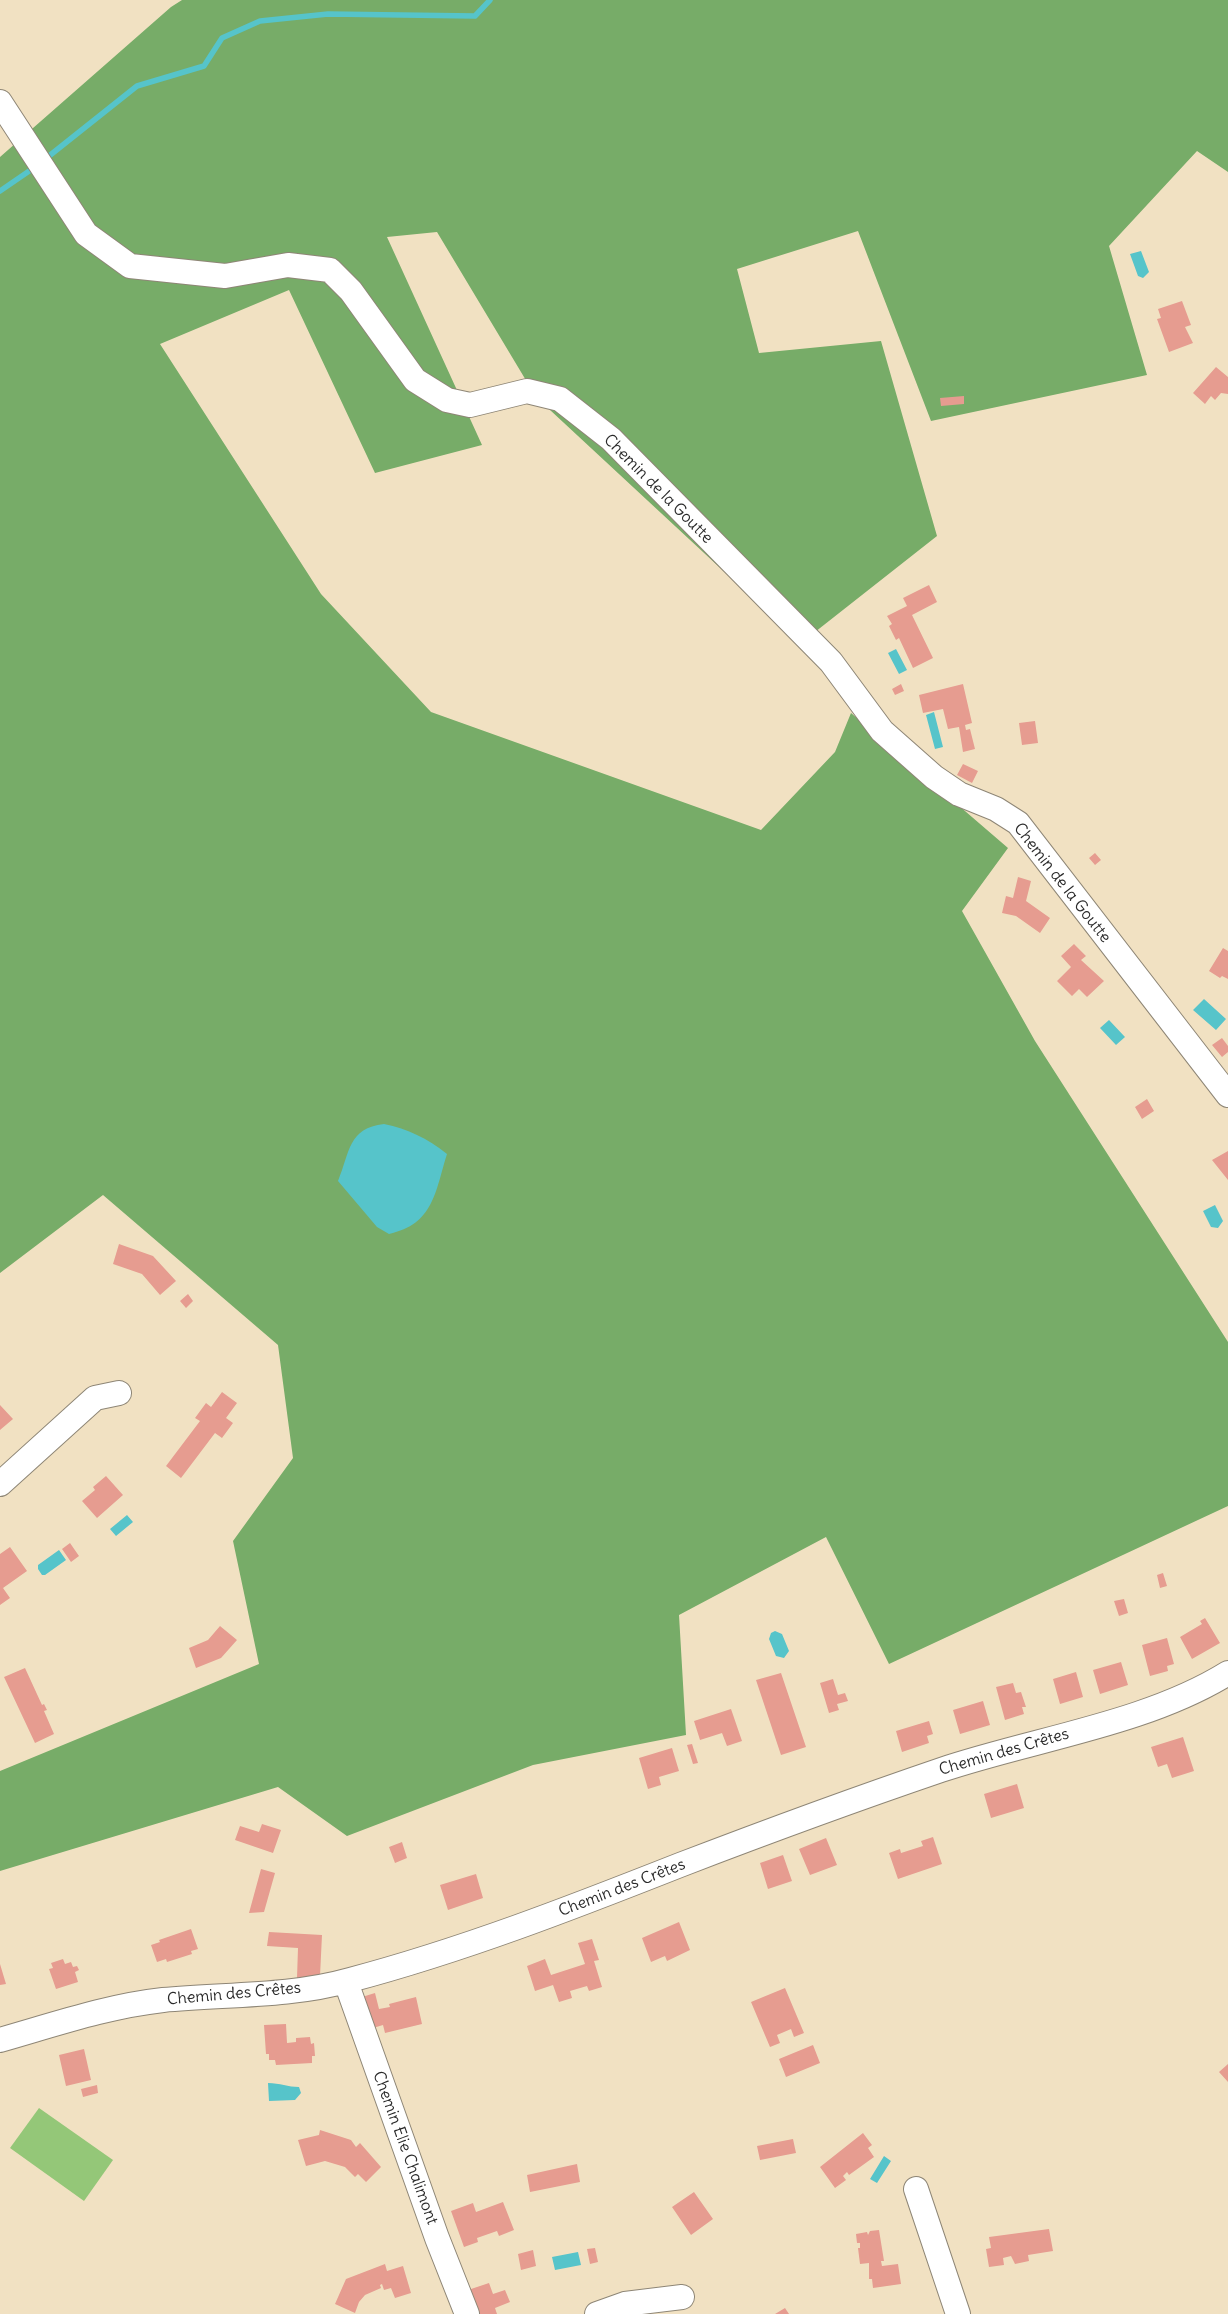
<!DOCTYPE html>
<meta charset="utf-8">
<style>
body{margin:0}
canvas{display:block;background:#f1e1c2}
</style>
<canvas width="1228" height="2314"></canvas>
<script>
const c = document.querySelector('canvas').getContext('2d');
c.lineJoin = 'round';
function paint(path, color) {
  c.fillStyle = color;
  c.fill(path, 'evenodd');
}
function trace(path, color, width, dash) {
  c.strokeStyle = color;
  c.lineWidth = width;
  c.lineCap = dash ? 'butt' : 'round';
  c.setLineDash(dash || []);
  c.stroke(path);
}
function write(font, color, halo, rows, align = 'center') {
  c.font = font + ' Delius,sans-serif';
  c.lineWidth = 4;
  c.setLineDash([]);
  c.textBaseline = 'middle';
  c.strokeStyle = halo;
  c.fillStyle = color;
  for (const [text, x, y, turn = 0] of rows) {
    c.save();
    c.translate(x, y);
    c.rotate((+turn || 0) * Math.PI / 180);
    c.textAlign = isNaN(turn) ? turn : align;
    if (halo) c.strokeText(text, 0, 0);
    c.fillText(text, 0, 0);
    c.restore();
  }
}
const green = new Path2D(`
 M 39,2108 L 113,2160 L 84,2201 L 10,2148 Z`);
const forest = new Path2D(`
 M 182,0 L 1228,0 L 1228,172 L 1197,151 L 1109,246 L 1147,375 L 931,421 L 858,231 L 737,269 L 759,353 L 881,341 L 937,536 L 801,643 L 536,397 L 437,232 L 387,237 L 482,445 L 375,473 L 289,290 L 160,344 L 321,594 L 431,712 L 761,830 L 835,752 L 851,713 L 1008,848 L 962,911 L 1035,1041 L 1228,1342 L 1228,1506 L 889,1664 L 826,1537 L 679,1615 L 686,1735 L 533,1765 L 347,1836 L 278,1787 L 0,1871 L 0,1771 L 259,1664 L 233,1541 L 293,1458 L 278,1345 L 103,1195 L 0,1273 L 0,157 L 171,7 Z`);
const water = new Path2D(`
 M 1141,251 L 1149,272 L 1143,278 L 1138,276 L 1130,254 Z
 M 896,649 L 907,670 L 899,674 L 888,653 Z
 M 934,712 L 943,747 L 935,749 L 926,715 Z
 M 1204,999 L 1226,1019 L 1216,1030 L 1193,1010 Z
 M 1109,1020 L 1125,1037 L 1116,1045 L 1100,1028 Z
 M 384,1124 C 408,1129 427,1138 447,1154 C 435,1192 434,1224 389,1234 L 377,1227 L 338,1181 C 350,1152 348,1128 384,1124 Z
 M 1215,1205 L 1223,1221 L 1218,1228 L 1211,1227 L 1203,1211 Z
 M 127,1515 L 133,1522 L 116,1536 L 110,1529 Z
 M 59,1550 L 66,1560 L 45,1575 L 42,1575 L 38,1569 L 38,1565 Z
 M 775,1631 L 782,1634 L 789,1651 L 784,1658 L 776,1656 L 769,1639 L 771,1633 Z
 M 268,2083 C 280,2083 288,2087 299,2087 L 301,2093 L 295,2100 L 269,2101 Z
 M 884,2156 L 891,2161 L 877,2183 L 870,2179 Z
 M 578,2252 L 581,2265 L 555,2270 L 552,2257 Z`);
const stream = new Path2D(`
 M 44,160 L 137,86 L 204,66 L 222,38 L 260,21 L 328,14 L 475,16 L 490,0
 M 0,191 L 35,167`);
const building = new Path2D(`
 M 1182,301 L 1191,325 L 1185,327 L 1193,343 L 1169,352 L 1157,319 L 1161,318 L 1158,309 Z
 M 1216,367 L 1228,377 L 1228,394 L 1221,393 L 1215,400 L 1211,396 L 1205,404 L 1193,393 Z
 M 964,396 L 964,404 L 941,406 L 940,398 Z
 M 929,585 L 937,602 L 912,615 L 933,658 L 913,668 L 899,638 L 896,640 L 889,626 L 892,624 L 887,616 L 907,606 L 903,598 Z
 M 901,684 L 904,691 L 895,695 L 892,689 Z
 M 963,684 L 972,723 L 965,725 L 966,730 L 970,729 L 975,749 L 963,752 L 959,727 L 948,729 L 943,709 L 923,713 L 919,695 Z
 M 1035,721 L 1038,743 L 1022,745 L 1019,723 Z
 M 963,764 L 978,771 L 972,783 L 957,775 Z
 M 1095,853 L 1101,860 L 1095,865 L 1089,858 Z
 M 1018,877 L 1031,881 L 1026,901 L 1050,918 L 1040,933 L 1016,916 L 1002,913 L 1006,896 L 1013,898 Z
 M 1074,944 L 1086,956 L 1081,960 L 1104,981 L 1087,997 L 1079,989 L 1072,996 L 1057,981 L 1071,967 L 1061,956 Z
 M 1223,948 L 1228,951 L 1228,979 L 1222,976 L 1220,978 L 1209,971 Z
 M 1222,1038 L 1228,1046 L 1228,1052 L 1222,1057 L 1212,1045 Z
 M 1147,1099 L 1154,1111 L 1142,1119 L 1135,1107 Z
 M 1228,1151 L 1228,1180 L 1212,1160 Z
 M 119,1244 L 153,1256 L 176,1281 L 160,1295 L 142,1274 L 113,1264 Z
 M 188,1294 L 193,1301 L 186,1308 L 180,1301 Z
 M 222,1392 L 237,1403 L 226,1418 L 233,1423 L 222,1438 L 215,1433 L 181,1478 L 166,1466 L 200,1421 L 195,1418 L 206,1403 L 211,1407 Z
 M 0,1405 L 13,1419 L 0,1430 Z
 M 106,1476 L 123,1495 L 97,1518 L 82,1501 L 95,1490 L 93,1487 Z
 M 70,1543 L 79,1556 L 71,1562 L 62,1549 Z
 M 10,1547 L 27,1571 L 3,1588 L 10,1598 L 0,1605 L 0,1554 Z
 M 1163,1573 L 1167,1586 L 1160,1588 L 1157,1575 Z
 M 1124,1599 L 1128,1613 L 1119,1616 L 1114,1601 Z
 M 1205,1618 L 1220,1643 L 1192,1659 L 1180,1637 L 1202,1624 L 1200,1621 Z
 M 220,1626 L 237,1640 L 221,1658 L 196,1668 L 189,1648 L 208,1640 Z
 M 1167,1638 L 1174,1664 L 1167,1666 L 1168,1671 L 1150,1676 L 1142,1645 Z
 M 1121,1662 L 1128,1685 L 1100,1694 L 1093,1670 Z
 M 25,1668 L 42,1705 L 44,1704 L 47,1710 L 44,1711 L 54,1734 L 35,1743 L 4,1677 Z
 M 1076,1672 L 1083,1697 L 1060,1704 L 1053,1679 Z
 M 781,1673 L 806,1747 L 781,1755 L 756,1680 Z
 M 833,1679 L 838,1695 L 845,1693 L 848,1701 L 837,1704 L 839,1710 L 829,1713 L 820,1683 Z
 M 1013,1683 L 1016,1693 L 1021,1692 L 1026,1707 L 1022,1707 L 1024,1714 L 1005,1720 L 996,1687 Z
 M 983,1701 L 990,1725 L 960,1734 L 953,1710 Z
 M 731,1709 L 742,1741 L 727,1746 L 722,1733 L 700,1740 L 694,1721 Z
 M 929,1721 L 933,1734 L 927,1736 L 929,1743 L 902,1752 L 896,1731 Z
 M 1183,1737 L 1194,1771 L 1172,1778 L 1167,1764 L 1158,1767 L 1151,1747 Z
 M 692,1744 L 698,1763 L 693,1764 L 687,1745 Z
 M 672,1748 L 679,1771 L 659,1777 L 661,1785 L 648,1789 L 639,1758 Z
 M 1017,1784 L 1024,1808 L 991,1818 L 984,1794 Z
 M 262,1824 L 281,1830 L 273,1853 L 235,1840 L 240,1826 L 259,1832 Z
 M 933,1837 L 942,1864 L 898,1879 L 889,1853 L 900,1849 L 901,1853 L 923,1846 L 921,1841 Z
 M 826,1838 L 837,1865 L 810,1875 L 799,1849 Z
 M 402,1842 L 407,1858 L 395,1863 L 389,1847 Z
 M 783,1855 L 792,1881 L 768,1889 L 760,1863 Z
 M 261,1869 L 275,1873 L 264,1912 L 249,1913 Z
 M 476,1874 L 483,1898 L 448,1910 L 440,1885 Z
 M 679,1922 L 690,1950 L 667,1961 L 665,1956 L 651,1962 L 642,1938 Z
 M 191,1929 L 198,1949 L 191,1951 L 192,1954 L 167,1962 L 166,1959 L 157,1962 L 151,1945 L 160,1942 L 159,1940 Z
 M 269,1932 L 322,1935 L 320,1976 L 297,1978 L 298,1948 L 267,1946 Z
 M 592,1939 L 599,1960 L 594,1961 L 602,1987 L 589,1991 L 587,1986 L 570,1991 L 572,1998 L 559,2002 L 553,1985 L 535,1991 L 527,1966 L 545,1959 L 551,1975 L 585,1964 L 578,1943 Z
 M 63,1959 L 65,1964 L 71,1962 L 73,1967 L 77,1966 L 79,1970 L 75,1972 L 78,1982 L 56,1989 L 49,1969 L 53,1968 L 51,1963 Z
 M 0,1964 L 6,1984 L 0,1985 Z
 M 785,1988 L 804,2033 L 794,2037 L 791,2029 L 777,2035 L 780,2043 L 770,2047 L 751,2002 Z
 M 375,1993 L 379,2009 L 390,2007 L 389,2004 L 416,1997 L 422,2024 L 385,2033 L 383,2025 L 373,2028 L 362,1997 Z
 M 286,2024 L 287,2043 L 296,2042 L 296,2038 L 310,2037 L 311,2044 L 314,2043 L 315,2056 L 312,2056 L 312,2063 L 276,2065 L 275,2060 L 269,2060 L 269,2054 L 266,2054 L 264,2025 Z
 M 813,2045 L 820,2063 L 786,2077 L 779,2059 Z
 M 84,2049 L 91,2080 L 66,2086 L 59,2055 Z
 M 1228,2064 L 1228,2082 L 1219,2072 Z
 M 97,2085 L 98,2093 L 83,2097 L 81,2089 Z
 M 320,2130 L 351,2140 L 356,2147 L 360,2143 L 381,2167 L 366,2182 L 358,2174 L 355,2177 L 345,2167 L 325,2161 L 306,2166 L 298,2140 L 319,2135 Z
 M 863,2133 L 872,2145 L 868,2148 L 874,2157 L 849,2175 L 847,2172 L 843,2176 L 846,2180 L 835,2188 L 820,2167 Z
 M 793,2139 L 796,2153 L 760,2160 L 757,2146 Z
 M 577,2164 L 580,2182 L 530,2192 L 527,2175 Z
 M 694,2192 L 713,2219 L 691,2235 L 672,2207 Z
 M 503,2202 L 514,2230 L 499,2236 L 497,2231 L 477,2238 L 478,2242 L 464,2247 L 451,2211 L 473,2203 L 476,2212 Z
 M 1049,2229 L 1053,2251 L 1028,2255 L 1029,2261 L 1015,2264 L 1011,2256 L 1003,2258 L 1004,2265 L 989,2267 L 986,2249 L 991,2248 L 989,2237 Z
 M 879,2230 L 884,2261 L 881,2261 L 882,2266 L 898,2264 L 901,2284 L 873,2288 L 872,2279 L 869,2279 L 869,2263 L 860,2264 L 858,2248 L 860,2248 L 860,2243 L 857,2243 L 856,2234 L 867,2232 L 868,2235 L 870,2231 Z
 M 595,2248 L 598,2262 L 590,2264 L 587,2249 Z
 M 533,2250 L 536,2266 L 521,2270 L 518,2254 Z
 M 385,2264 L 387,2271 L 403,2266 L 411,2293 L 395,2298 L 391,2288 L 384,2290 L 382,2284 L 380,2285 L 381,2288 L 365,2295 L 359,2302 L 355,2313 L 335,2304 L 346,2279 Z
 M 489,2283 L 493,2294 L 505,2290 L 510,2302 L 495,2308 L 497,2314 L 476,2314 L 468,2290 Z
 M 785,2308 L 789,2314 L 775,2314 Z`);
const minor = new Path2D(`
 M 0,102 L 86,234 L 130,266 L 225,276 L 288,265 L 330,270 L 351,291 L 415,380 L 447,400 L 470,405 L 527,391 L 560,399 L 611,439 L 831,662 L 882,731 L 934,777 L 959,794 L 996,809 L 1018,823 L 1228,1095
 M 0,1484 L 95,1398 L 119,1393
 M 346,1982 L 437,2238 L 467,2314
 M 0,2040 C 53,2025 108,2006 163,2000 C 225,1994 290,1997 350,1980 C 463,1950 571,1908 680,1865 C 766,1832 853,1800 941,1770 C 1033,1739 1146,1724 1228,1673
 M 916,2189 L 958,2314
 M 597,2314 L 625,2304 L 682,2297`);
const streetNames = [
 ["Chemin de la Goutte",658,489,45],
 ["Chemin de la Goutte",1062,883,52],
 ["Chemin des Crêtes",1004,1752,-16],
 ["Chemin des Crêtes",622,1888,-21],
 ["Chemin des Crêtes",234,1994,-5],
 ["Chemin Elie Chalimont",405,2148,70]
];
paint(green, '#94c778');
paint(forest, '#77ac68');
paint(water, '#56c4ca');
trace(stream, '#56c4ca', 5.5);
paint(building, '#e69c90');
trace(minor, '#8e8676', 26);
trace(minor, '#fff', 24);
write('16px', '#2b2b2b', '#fff', streetNames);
</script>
